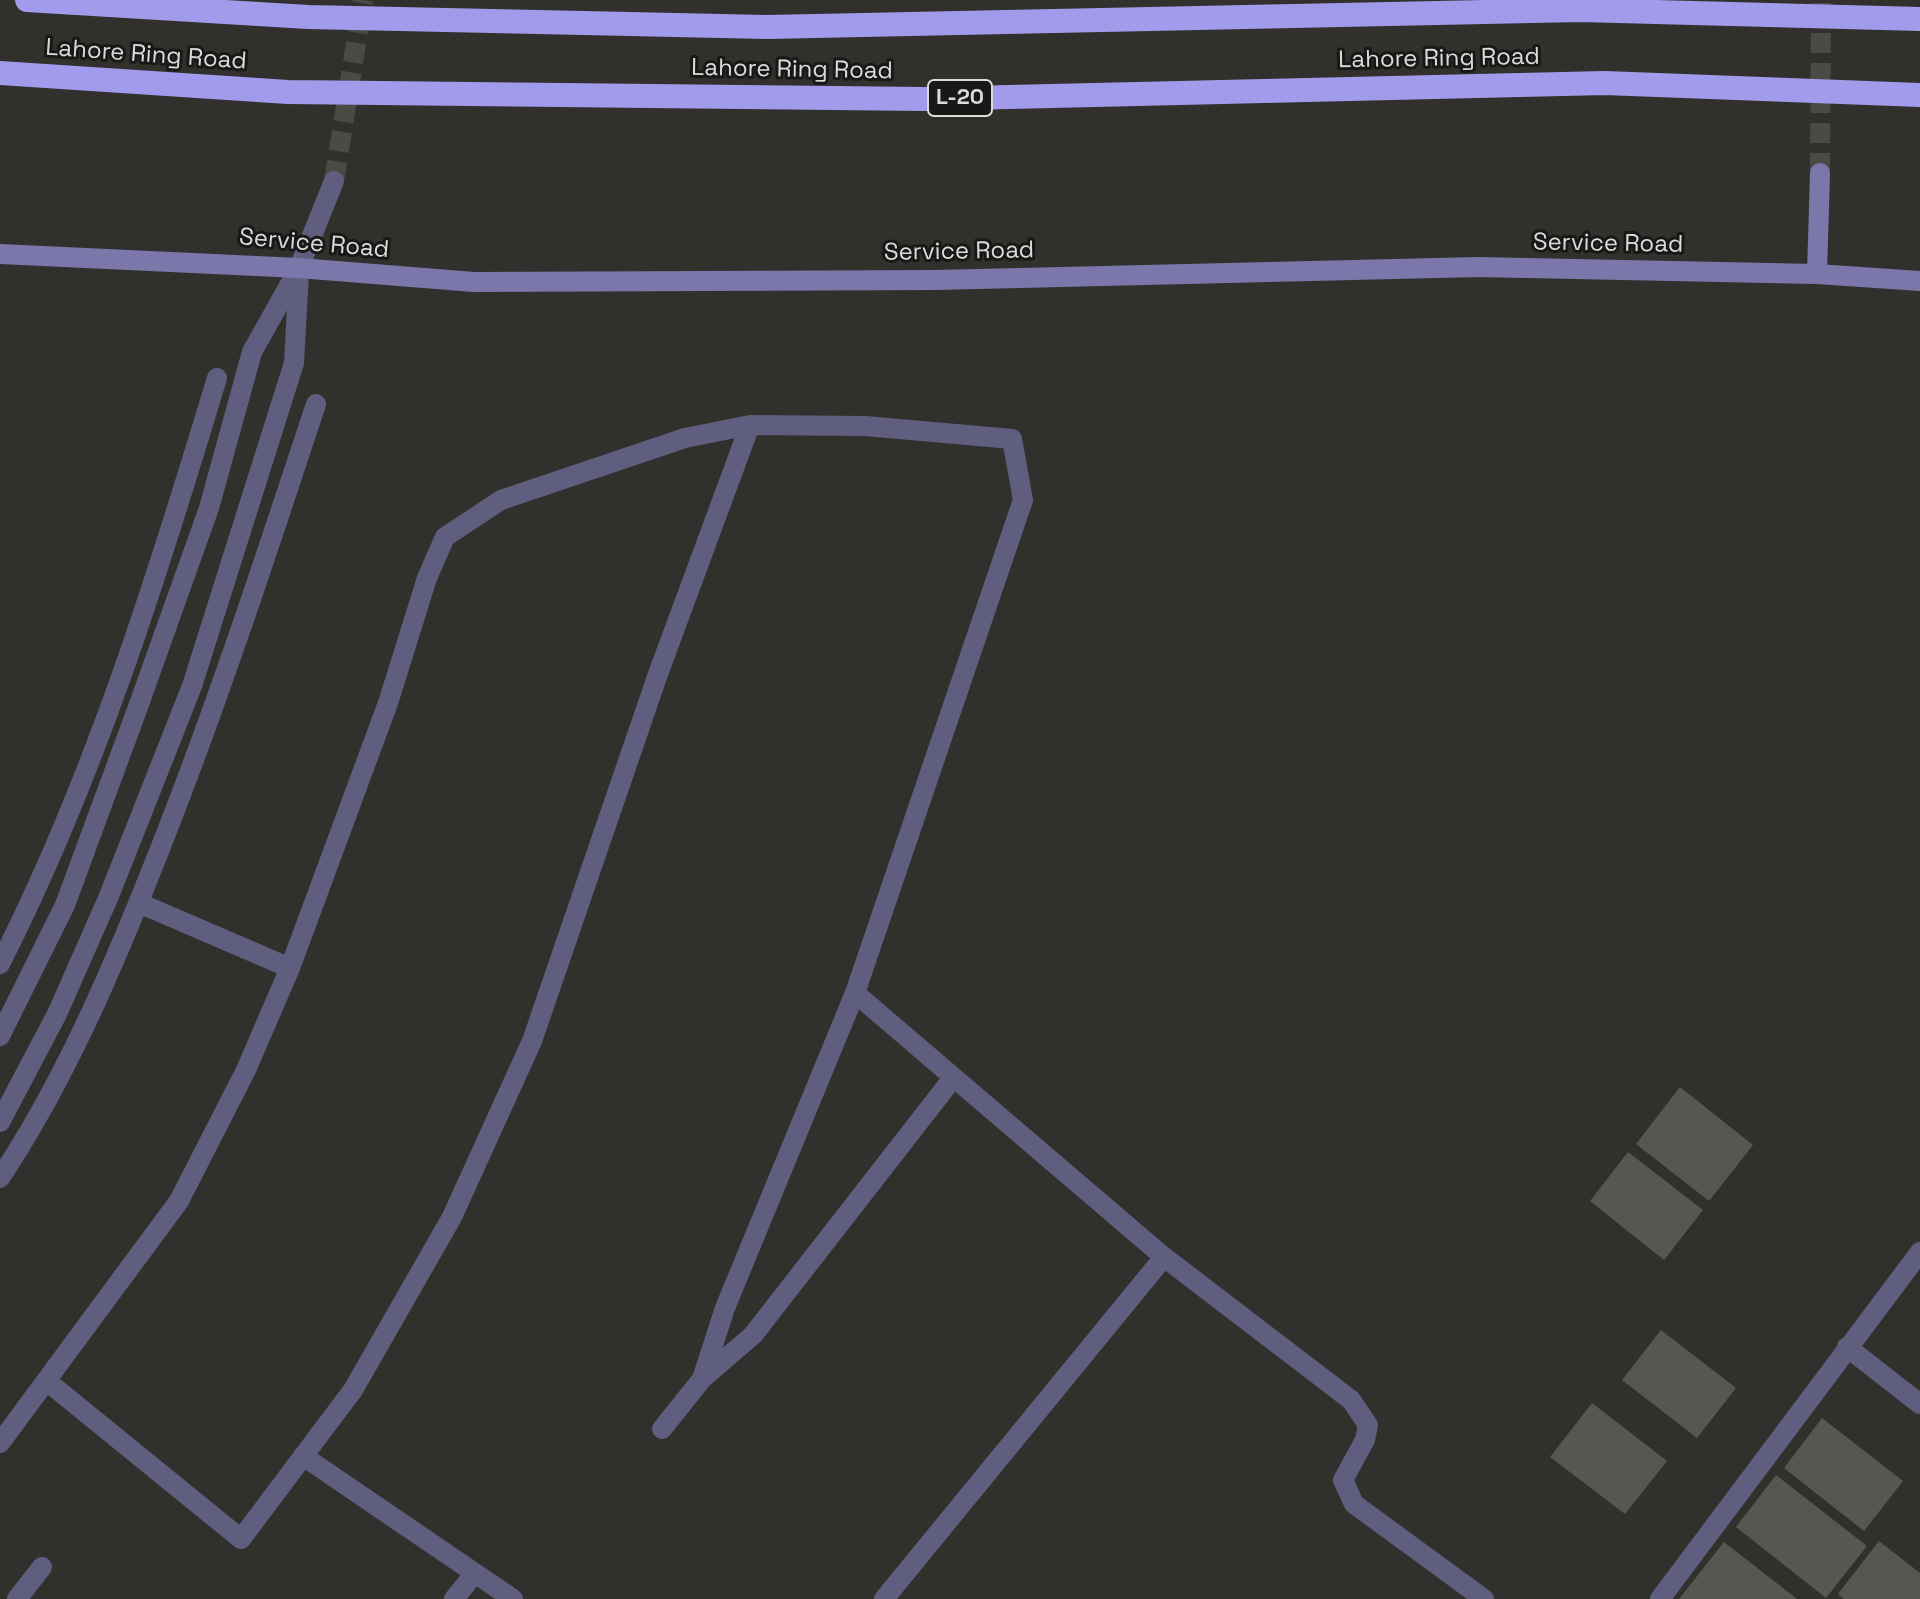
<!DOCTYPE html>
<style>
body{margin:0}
canvas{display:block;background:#32302d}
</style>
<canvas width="1920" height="1599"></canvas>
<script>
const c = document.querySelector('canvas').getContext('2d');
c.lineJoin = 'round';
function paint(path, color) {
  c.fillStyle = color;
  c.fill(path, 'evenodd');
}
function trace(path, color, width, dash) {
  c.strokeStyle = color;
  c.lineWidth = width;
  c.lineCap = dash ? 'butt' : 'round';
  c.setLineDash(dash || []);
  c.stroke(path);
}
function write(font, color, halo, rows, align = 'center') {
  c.font = font + ' "Space Grotesk",sans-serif';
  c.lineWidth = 6;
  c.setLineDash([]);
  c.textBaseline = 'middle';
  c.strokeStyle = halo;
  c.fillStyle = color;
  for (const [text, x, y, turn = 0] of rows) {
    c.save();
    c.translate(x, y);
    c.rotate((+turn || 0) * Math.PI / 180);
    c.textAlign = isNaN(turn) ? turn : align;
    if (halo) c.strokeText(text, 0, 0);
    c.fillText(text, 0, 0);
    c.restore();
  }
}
const building = new Path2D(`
 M 1680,1087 L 1753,1145 L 1709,1201 L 1636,1144 Z
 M 1628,1152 L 1703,1210 L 1664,1260 L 1590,1201 Z
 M 1661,1330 L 1736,1388 L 1697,1438 L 1622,1380 Z
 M 1592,1403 L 1667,1461 L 1625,1514 L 1550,1457 Z
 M 1822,1418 L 1903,1481 L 1864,1531 L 1784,1468 Z
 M 1776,1475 L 1867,1546 L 1826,1598 L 1736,1527 Z
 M 1879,1541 L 1920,1573 L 1920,1599 L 1844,1599 L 1838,1594 Z
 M 1724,1542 L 1797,1599 L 1679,1599 Z`);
const streetTunnel = new Path2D(`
 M 334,181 L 363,0`);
const secondaryTunnel = new Path2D(`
 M 1820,173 L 1821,0`);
const street = new Path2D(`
 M 139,903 L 290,968
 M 0,964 C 94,779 157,577 217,378
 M 855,993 L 1164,1257 L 1351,1400 L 1368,1425 L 1365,1440 L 1343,1480 L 1354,1504 L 1484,1599
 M 0,1036 L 65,905 L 138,707 L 209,508 L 252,352 L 299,268 L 334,181
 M 0,1122 L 57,1014 L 109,896 L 192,686 L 294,363 L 299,272
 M 0,1178 C 63,1083 108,979 150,874 C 212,720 264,562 316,404
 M 1847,1347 L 1920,1404
 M 703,1378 L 753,1335 L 953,1078
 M 48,1382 L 241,1539 L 353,1390 L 452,1217 L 532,1041 L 658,674 L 750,425
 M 0,1443 L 179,1201 L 246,1070 L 290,968 L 388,703 L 427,578 L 445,537 L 501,500 L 685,438 L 750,425 L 865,426 L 1012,439 L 1023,500 L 855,993 L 725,1308 L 702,1379 L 662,1429
 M 303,1456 L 513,1599
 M 17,1599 L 42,1567
 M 454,1599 L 475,1573
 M 884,1599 L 1164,1257
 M 1660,1599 L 1920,1252`);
const secondary = new Path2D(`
 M 0,254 L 299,268 L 474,282 L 936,280 L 1478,267 L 1817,274 L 1920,281
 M 1817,274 L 1820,173`);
const highway = new Path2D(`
 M 27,0 L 308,17 L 767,27 L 1580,10 L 1920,19
 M 0,73 L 288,92 L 924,99 L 1605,83 L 1920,95`);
const shields = [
 [960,98,64]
];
const shieldNames = [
 ["L-20",960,98]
];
const streetNames = [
 ["Lahore Ring Road",146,55,4],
 ["Lahore Ring Road",1439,59,-1],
 ["Lahore Ring Road",792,70,1],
 ["Service Road",314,244,5],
 ["Service Road",1608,244,1],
 ["Service Road",959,252,-1]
];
paint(building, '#585653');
trace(streetTunnel, '#4c4a47', 20, [20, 10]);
trace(secondaryTunnel, '#4c4a47', 20, [20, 10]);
trace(street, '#605e7f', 20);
trace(secondary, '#7b77ab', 20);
trace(highway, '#a29bec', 24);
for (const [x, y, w] of shields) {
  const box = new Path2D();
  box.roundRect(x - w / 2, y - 18, w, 36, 6);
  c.fillStyle = '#191817';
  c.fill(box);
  trace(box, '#dcdbd9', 2);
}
write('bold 22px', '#dcdbd9', null, shieldNames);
write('24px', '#dcdbd9', '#191817', streetNames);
</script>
